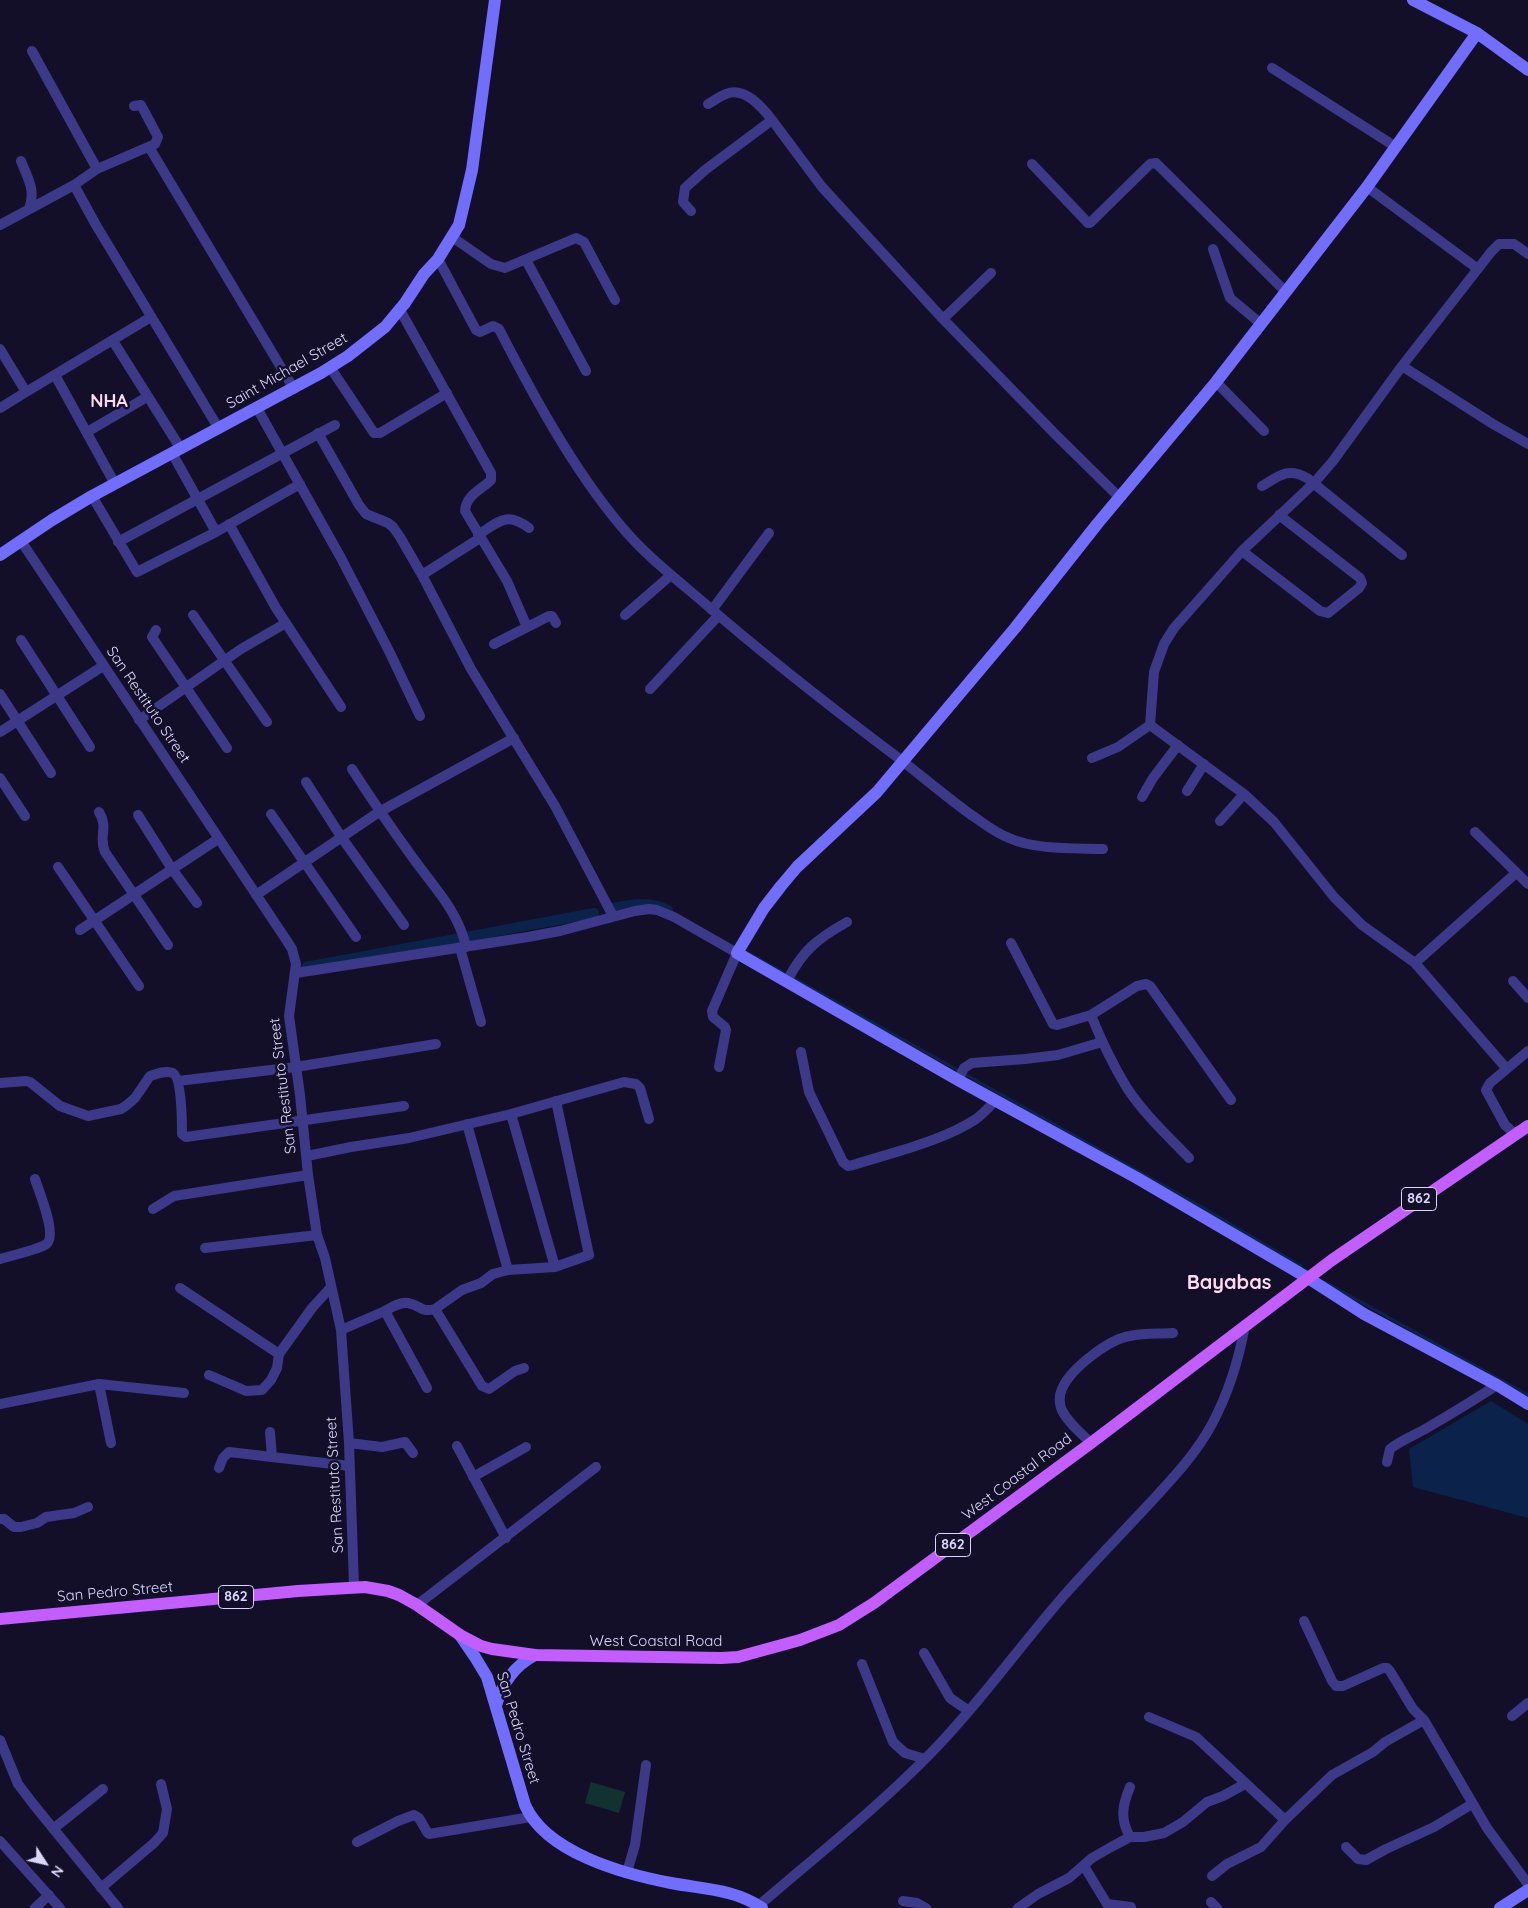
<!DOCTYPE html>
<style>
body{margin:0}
#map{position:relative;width:1528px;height:1908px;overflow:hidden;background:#130f28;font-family:Quicksand,sans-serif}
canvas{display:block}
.north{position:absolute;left:20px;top:1838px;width:50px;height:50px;-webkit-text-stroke:4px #130f28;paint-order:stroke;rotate:125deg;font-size:14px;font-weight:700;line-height:20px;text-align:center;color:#dbd6ff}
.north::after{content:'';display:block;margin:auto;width:18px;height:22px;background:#dbd6ff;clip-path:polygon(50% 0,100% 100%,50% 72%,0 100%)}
</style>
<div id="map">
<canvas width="1528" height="1908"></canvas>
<div class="north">N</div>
</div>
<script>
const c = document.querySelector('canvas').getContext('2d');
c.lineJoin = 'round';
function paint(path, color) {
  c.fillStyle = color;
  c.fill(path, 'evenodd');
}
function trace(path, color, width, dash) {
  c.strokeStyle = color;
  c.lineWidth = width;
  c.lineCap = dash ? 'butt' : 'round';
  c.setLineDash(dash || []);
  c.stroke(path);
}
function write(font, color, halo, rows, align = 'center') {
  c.font = font + ' Quicksand,sans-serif';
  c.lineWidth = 5;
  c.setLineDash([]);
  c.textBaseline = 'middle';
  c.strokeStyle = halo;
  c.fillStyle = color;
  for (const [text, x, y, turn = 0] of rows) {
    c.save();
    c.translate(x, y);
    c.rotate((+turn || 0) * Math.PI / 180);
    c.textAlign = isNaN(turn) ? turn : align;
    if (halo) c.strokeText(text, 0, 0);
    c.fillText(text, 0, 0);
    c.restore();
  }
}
const green = new Path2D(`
 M 591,1782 L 625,1792 L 619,1813 L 585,1803 Z`);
const water = new Path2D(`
 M 1491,1401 L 1528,1424 L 1528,1518 L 1413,1487 L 1409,1449 Z`);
const stream = new Path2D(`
 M 747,952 L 1202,1207 L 1301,1266
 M 1325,1282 L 1528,1395`);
const canal = new Path2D(`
 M 611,908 C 633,905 647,900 668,910
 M 306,967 L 594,913`);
const street = new Path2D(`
 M 32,51 L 97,169
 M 1272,68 L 1396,147
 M 708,104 C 714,101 720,96 726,94 C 744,86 762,107 772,120
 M 149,147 L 294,389
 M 21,161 C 28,179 36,190 29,209
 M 1032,164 L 1088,223 L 1090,223 L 1150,164 L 1156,163 L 1285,291
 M 74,185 L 96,225 L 219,429
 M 1367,187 L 1478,269
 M 691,211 L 683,202 L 685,188 L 705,170 L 772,120 L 822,187 L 943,319 L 1056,435 L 1119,497
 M 0,225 L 74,185 L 97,169 L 155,144 L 158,137 L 141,105 L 134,106
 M 452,237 L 491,264 L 505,268 L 576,238 L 584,242 L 615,300
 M 1213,249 L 1230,298 L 1260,323
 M 438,259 L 476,330 L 480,332 L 493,326 L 499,329 C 533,395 573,469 621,526 C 645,555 675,578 703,602 C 762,653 823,701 885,748 C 914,769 941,793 970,814 C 982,822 995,833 1009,838 C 1035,850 1075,848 1103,849
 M 526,260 L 586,371
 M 400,310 L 491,473 L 491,480 C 481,490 466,495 465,511 L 507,581 L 527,627
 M 943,319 L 991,273
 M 113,341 L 181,449
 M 0,349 L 26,392 L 0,408
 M 1402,366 L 1493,424 L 1528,444
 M 330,367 L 374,433 L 380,433 L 447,393
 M 55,375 L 115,484
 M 1216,382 L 1264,431
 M 26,392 L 151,317
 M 257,408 L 341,558 L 389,651 L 420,716
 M 87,432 L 147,397
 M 318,433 L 359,505 L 366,514 L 388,523 L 393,527 L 400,537 L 422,575 L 471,669 L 555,806 L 613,916
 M 172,453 L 216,532
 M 1262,486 C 1279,476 1288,467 1307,478 L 1402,555
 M 92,496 L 137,572 L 216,532 L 300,484
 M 229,524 L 276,608 L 341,707
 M 478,535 C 499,522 506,511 529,528
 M 21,541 L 287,941 L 292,949 L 296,964 L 289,1016 L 300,1095 L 308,1175 L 317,1235 L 325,1258 L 341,1330 L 349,1443 L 354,1586
 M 118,542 L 335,425
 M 1242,551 L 1320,611 L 1328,613 L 1359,588 L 1362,583 L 1360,578 L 1279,515
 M 422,575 L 480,538
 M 712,610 L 769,533
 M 193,615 L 267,722
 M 625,615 L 671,575
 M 156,630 L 152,637 L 227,748
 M 21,640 L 90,747
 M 494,644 L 549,616 L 552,616 L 556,623
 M 650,689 L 718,616
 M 0,694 L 51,773
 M 139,720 L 241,649 L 286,623
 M 0,732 L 103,666
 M 1092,758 L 1118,747 L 1150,725
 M 352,769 C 372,800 392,829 413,858 C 433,886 459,912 466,947
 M 0,778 L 25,816
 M 306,782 L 342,838 L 404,925
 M 1187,791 L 1204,764
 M 1142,797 L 1153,778 L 1178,745
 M 99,812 C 109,828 98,836 105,852 L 168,945
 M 271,814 L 356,937
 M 138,815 L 172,869 L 197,903
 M 1220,821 L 1244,794
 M 1475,832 L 1528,884
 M 58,867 L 139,986
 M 256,895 L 379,812 L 514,738
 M 80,930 L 218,839
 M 1011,943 L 1053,1024 L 1057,1025 L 1091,1015
 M 460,948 L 481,1022
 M 1415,963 L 1516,873
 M 296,973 L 528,937 L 560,931 L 635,911 L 649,909 L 657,910 L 674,917 L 737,953 L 712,1011 L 713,1017 L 725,1027 L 726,1030 L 719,1067
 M 787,981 C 803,950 817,939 847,922
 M 1513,981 L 1528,998
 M 801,1052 L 809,1092 L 843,1162 L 848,1166 L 853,1165 C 891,1153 943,1141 976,1119 C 983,1114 989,1107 995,1101
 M 1506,1068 L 1415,963 L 1362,925 L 1334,897 L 1274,822 L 1244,794 L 1150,725 L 1154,672 L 1164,644 L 1174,628 L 1242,551 L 1314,483 L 1333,461 L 1402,366 L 1491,252 L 1499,244 L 1514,244 L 1528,254
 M 958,1080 L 964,1068 L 972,1063 L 1025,1059 L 1058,1055 L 1102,1042
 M 178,1081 L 296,1067 L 436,1044
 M 0,1083 L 26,1081 L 30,1082 L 60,1106 L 88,1116 L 121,1109 L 127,1105 L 135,1098 L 150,1076 C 156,1074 167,1070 173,1073 C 182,1078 182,1122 182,1134 L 186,1137 L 404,1106
 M 511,1114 L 555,1267
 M 467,1124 L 508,1270
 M 1516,1135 L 1505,1125 L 1486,1090 L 1490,1083 L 1528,1051
 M 307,1156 L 351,1147 L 409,1138 L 511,1114 L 624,1082 L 636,1084 L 640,1088 L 649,1119
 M 1189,1158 C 1168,1136 1144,1114 1127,1088 C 1113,1065 1101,1040 1091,1015 L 1137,986 L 1146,984 L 1150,986 L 1231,1100
 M 153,1209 L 174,1196 L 308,1175
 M 205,1248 L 317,1235
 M 0,1259 C 13,1255 33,1251 45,1245 C 59,1238 39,1192 35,1179
 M 180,1288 L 279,1354
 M 435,1309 L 462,1290 L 481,1283 L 493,1274 L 508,1270 L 555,1267 L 589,1255 L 556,1101
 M 385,1311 C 392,1307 399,1302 408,1303 C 421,1305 420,1313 435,1309 L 482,1386 L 489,1389 L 515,1371 L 524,1368
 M 341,1330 L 385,1311 L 427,1388
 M 209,1375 L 246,1391 L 262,1390 L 271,1380 L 277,1368 L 279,1354 L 312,1308 L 331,1287
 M 99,1384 L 111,1443
 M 0,1404 L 99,1384 L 184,1393
 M 270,1432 L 272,1457
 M 349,1443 L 382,1447 L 405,1442 L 413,1453
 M 1091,1443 C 1081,1433 1066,1421 1061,1408 C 1059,1401 1059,1395 1062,1389 C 1070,1369 1109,1339 1130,1336 C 1144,1333 1159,1334 1173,1333
 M 457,1446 L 506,1538
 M 1387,1462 L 1390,1449 C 1401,1440 1415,1435 1427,1428 C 1451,1414 1474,1400 1497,1385
 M 219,1468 L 223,1458 L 229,1452 L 350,1466
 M 473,1477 L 526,1447
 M 0,1519 L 4,1519 L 14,1527 L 21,1527 L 37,1523 L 46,1517 L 74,1513 L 88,1507
 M 417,1605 L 596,1467
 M 1304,1621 L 1332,1681 L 1336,1686 L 1343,1686 L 1383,1668 L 1387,1668 L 1390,1671 L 1413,1709 L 1424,1720 L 1487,1828 L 1528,1884
 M 924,1653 L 950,1698 L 969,1711
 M 862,1664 L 893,1742 L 905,1753 L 925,1759
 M 1512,1716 L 1528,1703
 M 1149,1717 L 1196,1737 L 1285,1820
 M 0,1740 L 18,1784 L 34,1805 L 118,1908
 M 53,1829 L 103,1789
 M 1130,1837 C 1120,1819 1122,1806 1130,1787
 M 0,1841 L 60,1908
 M 357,1842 L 398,1821 L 414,1815 L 419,1818 L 427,1832 L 429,1834 L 531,1817
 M 1346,1847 L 1358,1859 L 1366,1860 L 1386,1849 L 1434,1827 L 1472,1804
 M 1084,1866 L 1107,1904 L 1131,1907
 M 627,1872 L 635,1845 L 646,1765
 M 1212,1876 L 1227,1864 L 1261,1847 L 1285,1820 L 1332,1775 L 1373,1752 L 1385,1742 L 1424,1720
 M 101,1888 L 154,1843 L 163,1833 L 167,1809 L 161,1784
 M 903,1901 L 917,1903 L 926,1908
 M 1211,1902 L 1217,1908
 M 35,1908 L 49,1895
 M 756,1908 C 815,1857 876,1809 930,1754 C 980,1703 1021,1644 1068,1591 C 1095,1561 1122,1533 1150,1503 C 1172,1479 1196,1454 1212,1424 C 1228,1394 1239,1359 1245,1325
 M 1018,1908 L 1038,1894 L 1069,1878 L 1092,1858 L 1113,1846 L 1130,1837 L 1144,1837 L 1164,1833 L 1183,1822 L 1207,1802 L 1223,1796 L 1245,1784`);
const secondary = new Path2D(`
 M 1413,0 L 1477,33 L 1528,70
 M 1477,33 L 1367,187 L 1216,382 L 1098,523 L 1015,628 L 877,792 L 797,867 L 781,886 L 764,908 L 737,953 L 958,1080 L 1137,1178 L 1308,1278 L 1364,1314 L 1497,1385 L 1528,1404
 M 0,555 L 52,520 L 92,496 L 321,373 L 348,356 L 385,327 L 405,303 L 424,274 L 438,259 L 459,225 L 472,170 L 495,0
 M 460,1635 L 475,1657 L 487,1677 L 525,1805 C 546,1853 624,1874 671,1883 C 702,1889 735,1889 762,1908
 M 496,1706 C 502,1683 514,1666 535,1655
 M 1500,1908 L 1528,1890`);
const primary = new Path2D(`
 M 0,1619 L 298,1591 L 365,1587 L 388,1591 L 399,1595 L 417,1605 L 460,1635 L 481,1646 L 492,1649 L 535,1655 L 721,1658 L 738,1657 L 800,1640 L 839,1625 L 874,1603 L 1091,1443 L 1332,1260 L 1528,1126`);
const shields = [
 [1419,1199,35],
 [953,1545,35],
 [236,1597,35]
];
const shieldNames = [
 ["862",1419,1199],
 ["862",953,1545],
 ["862",236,1597]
];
const streetNames = [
 ["Saint Michael Street",287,371,-30],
 ["San Restituto Street",148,705,56],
 ["San Restituto Street",283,1086,-97],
 ["West Coastal Road",1017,1477,-37],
 ["San Restituto Street",335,1485,-93],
 ["San Pedro Street",115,1592,-5],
 ["West Coastal Road",656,1641],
 ["San Pedro Street",518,1728,73]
];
const quarterNames = [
 ["NHA",109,402]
];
const districtNames = [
 ["Bayabas",1229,1283]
];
paint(green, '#123231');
paint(water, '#0b234b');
trace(stream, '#0b234b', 3);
trace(canal, '#0b234b', 10);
trace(street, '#3c3988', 10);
trace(secondary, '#716dff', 12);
trace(primary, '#c25dff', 12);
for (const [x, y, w] of shields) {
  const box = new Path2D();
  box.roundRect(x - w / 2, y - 11.5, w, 23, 4);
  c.fillStyle = '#130f28';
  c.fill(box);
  trace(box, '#dbd6ff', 1);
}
write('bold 14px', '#dbd6ff', null, shieldNames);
write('15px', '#dbd6ff', '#130f28', streetNames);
write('bold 18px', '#ffd8f1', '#130f28', quarterNames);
write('bold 20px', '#ffd8f1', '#130f28', districtNames);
</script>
